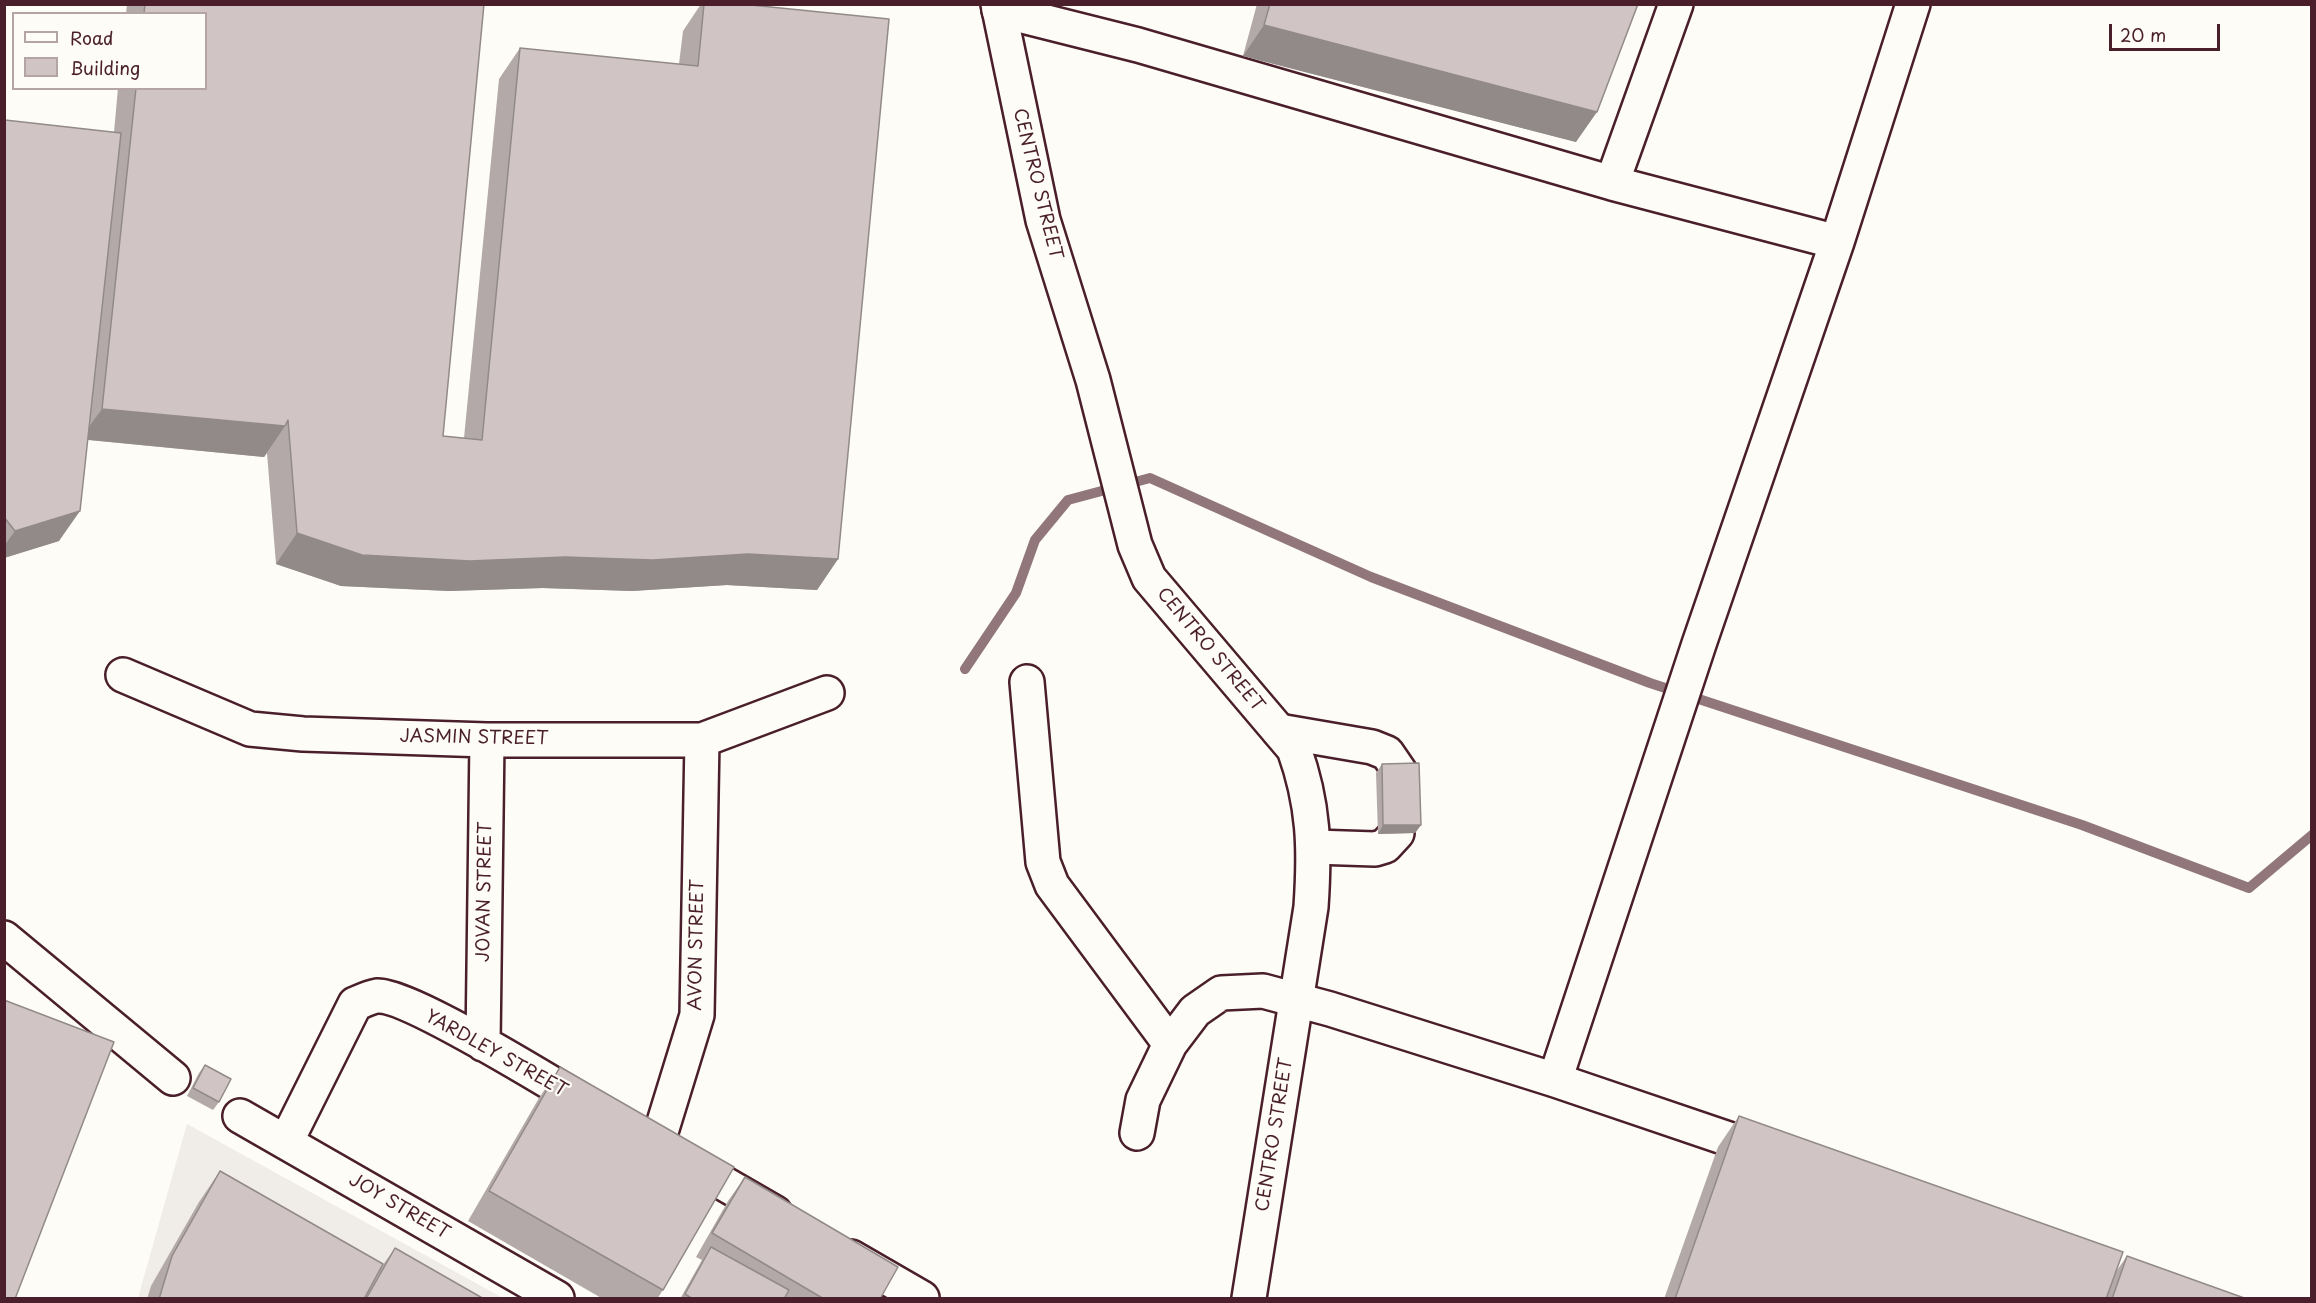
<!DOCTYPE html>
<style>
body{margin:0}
#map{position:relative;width:2316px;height:1303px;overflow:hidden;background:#fdfcf7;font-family:"Playpen Sans",sans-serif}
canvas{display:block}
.frame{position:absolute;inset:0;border:6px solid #4a1f2b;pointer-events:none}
.legend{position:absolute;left:12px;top:12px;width:195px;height:78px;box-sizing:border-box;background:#fdfcf7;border:2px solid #b5a4a5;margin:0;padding:8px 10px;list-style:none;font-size:18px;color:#4a1f2b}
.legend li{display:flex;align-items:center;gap:12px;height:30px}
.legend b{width:30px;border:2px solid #b5a4a5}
.scale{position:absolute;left:2109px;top:24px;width:111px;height:27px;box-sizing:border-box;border:3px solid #4a1f2b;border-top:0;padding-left:8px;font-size:18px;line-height:21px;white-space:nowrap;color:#4a1f2b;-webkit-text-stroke:4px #fdfcf7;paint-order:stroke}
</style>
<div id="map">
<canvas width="2316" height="1303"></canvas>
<div class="frame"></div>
<ul class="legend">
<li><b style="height:8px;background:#fdfcf7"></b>Road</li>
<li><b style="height:16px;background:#d0c5c4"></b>Building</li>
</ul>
<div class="scale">20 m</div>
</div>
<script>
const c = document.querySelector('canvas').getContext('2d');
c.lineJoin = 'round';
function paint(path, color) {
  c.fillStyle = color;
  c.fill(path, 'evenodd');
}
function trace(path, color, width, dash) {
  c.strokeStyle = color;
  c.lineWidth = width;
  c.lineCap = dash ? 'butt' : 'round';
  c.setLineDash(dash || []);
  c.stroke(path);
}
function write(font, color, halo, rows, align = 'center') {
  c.font = font + ' "Playpen Sans",sans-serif';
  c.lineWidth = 4.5;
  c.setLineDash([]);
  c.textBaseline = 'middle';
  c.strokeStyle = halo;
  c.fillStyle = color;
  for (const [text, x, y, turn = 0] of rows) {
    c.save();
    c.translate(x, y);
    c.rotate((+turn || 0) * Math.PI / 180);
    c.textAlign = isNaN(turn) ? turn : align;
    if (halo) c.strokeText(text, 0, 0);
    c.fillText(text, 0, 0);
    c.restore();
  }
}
const built = new Path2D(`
 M 187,1124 L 503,1298 L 138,1298 Z`);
const stream = new Path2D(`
 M 965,669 L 1016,593 L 1035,540 L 1068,500 L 1150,478 L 1371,577 L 1650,683 L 2082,825 L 2249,888 L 2312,835`);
const minor = new Path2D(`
 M 999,10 L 1138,45 L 1612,183 L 1837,242
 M 1612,183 L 1676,4
 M 123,675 L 250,729 L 303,734 L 487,740 L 702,740 L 827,693
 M 1027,682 L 1043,862 L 1052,885 L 1170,1044
 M 1279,731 L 1372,747 L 1387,753 L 1400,772
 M 1314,847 L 1375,849 L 1385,846 L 1397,833
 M 4,938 L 173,1078
 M 483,1044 L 487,740
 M 1555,1080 L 1699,644 L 1837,242 L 1913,4
 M 240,1116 L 557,1298
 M 1137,1133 L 1143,1100 L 1170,1044 L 1195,1011 L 1221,993 L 1263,991 L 1330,1009 L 1555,1080 L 1767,1152
 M 286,1142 L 355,1004 C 362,1001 370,997 377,996 C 408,994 554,1085 588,1105
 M 657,1145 L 697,1015 L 702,740
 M 685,1161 L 775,1213
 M 851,1257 L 922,1298`);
const major = new Path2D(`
 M 998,4 L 1043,220 L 1093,380 L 1135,545 L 1149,578 L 1294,749 C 1314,804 1315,849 1311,907 L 1249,1298`);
const wall = new Path2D(`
 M 127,4 L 484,4 L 443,436 L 464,438 L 499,79 L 520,48 L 679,64 L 683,31 L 701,4 L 741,4 L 838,559 L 817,590 L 727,585 L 632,591 L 543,588 L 449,591 L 341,586 L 276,564 L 267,453 L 264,457 L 88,440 L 59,541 L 4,558 L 4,120 L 114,132 L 118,88 L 206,88 L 206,14 L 126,14 Z
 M 1257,4 L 1638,4 L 1576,142 L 1243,56 Z
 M 1382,764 L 1421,825 L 1415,833 L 1378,834 L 1376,773 Z
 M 205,1065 L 219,1102 L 213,1110 L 187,1096 L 199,1073 Z
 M 560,1067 L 663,1290 L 657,1299 L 603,1299 L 468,1221 L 539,1098 Z
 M 1739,1116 L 2115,1273 L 2127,1256 L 2247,1299 L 1664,1299 L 1718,1147 Z
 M 220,1171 L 380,1269 L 395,1248 L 484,1299 L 147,1299 L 151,1286 L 199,1202 Z
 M 745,1177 L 880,1299 L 680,1299 L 702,1260 L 696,1257 L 728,1201 Z`);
const shadedWall = new Path2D(`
 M 1264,25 L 1597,112 L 1576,142 L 1243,56 Z
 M 102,409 L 285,426 L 264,457 L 80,439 Z
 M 80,511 L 59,541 L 4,558 L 4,546 L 15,531 Z
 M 297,533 L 565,557 L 748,554 L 838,559 L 817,590 L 727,585 L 632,591 L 543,588 L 449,591 L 341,586 L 276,564 Z
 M 1383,825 L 1421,825 L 1415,833 L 1378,834 Z`);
const building = new Path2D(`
 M 145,4 L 484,4 L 443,436 L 482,440 L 520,48 L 698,66 L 704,4 L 741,4 L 889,19 L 838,559 L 748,554 L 653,560 L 565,557 L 470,561 L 362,555 L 297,533 L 288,420 L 285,426 L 102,409 L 136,88 L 206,88 L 206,14 L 144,14 Z
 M 1270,4 L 1638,4 L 1597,112 L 1264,25 Z
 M 5,120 L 121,133 L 80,511 L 15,531 L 4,517 Z
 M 1419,763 L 1421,825 L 1383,825 L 1382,764 Z
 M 4,1000 L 114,1042 L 15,1299 L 4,1299 Z
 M 205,1065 L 231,1079 L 219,1102 L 193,1088 Z
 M 560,1067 L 734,1167 L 663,1290 L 489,1191 Z
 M 1739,1116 L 2123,1252 L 2106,1299 L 1675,1299 Z
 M 220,1171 L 383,1264 L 364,1299 L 159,1299 L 172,1256 Z
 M 745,1177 L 898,1267 L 880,1299 L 824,1299 L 712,1233 Z
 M 711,1247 L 789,1290 L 784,1299 L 693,1299 L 685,1294 Z
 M 395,1248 L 484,1299 L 366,1299 Z
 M 2127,1256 L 2247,1299 L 2112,1299 Z`);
const streetNames = [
 ["CENTRO STREET",1037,184,76],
 ["CENTRO STREET",1210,650,50],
 ["JASMIN STREET",474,738,1],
 ["JOVAN STREET",485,892,-89],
 ["AVON STREET",697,945,-89],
 ["YARDLEY STREET",496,1054,29],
 ["CENTRO STREET",1275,1135,-81],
 ["JOY STREET",399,1207,30]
];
paint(built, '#f0ece8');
trace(stream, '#91777b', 10);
trace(minor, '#4a1f2b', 38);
trace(major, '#4a1f2b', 38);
trace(minor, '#fdfcf7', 33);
trace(major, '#fdfcf7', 33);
paint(wall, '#b3a9a9');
paint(shadedWall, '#928a89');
paint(building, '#d0c5c4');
trace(building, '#928a89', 1.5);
write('18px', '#4a1f2b', '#fdfcf7', streetNames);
</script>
